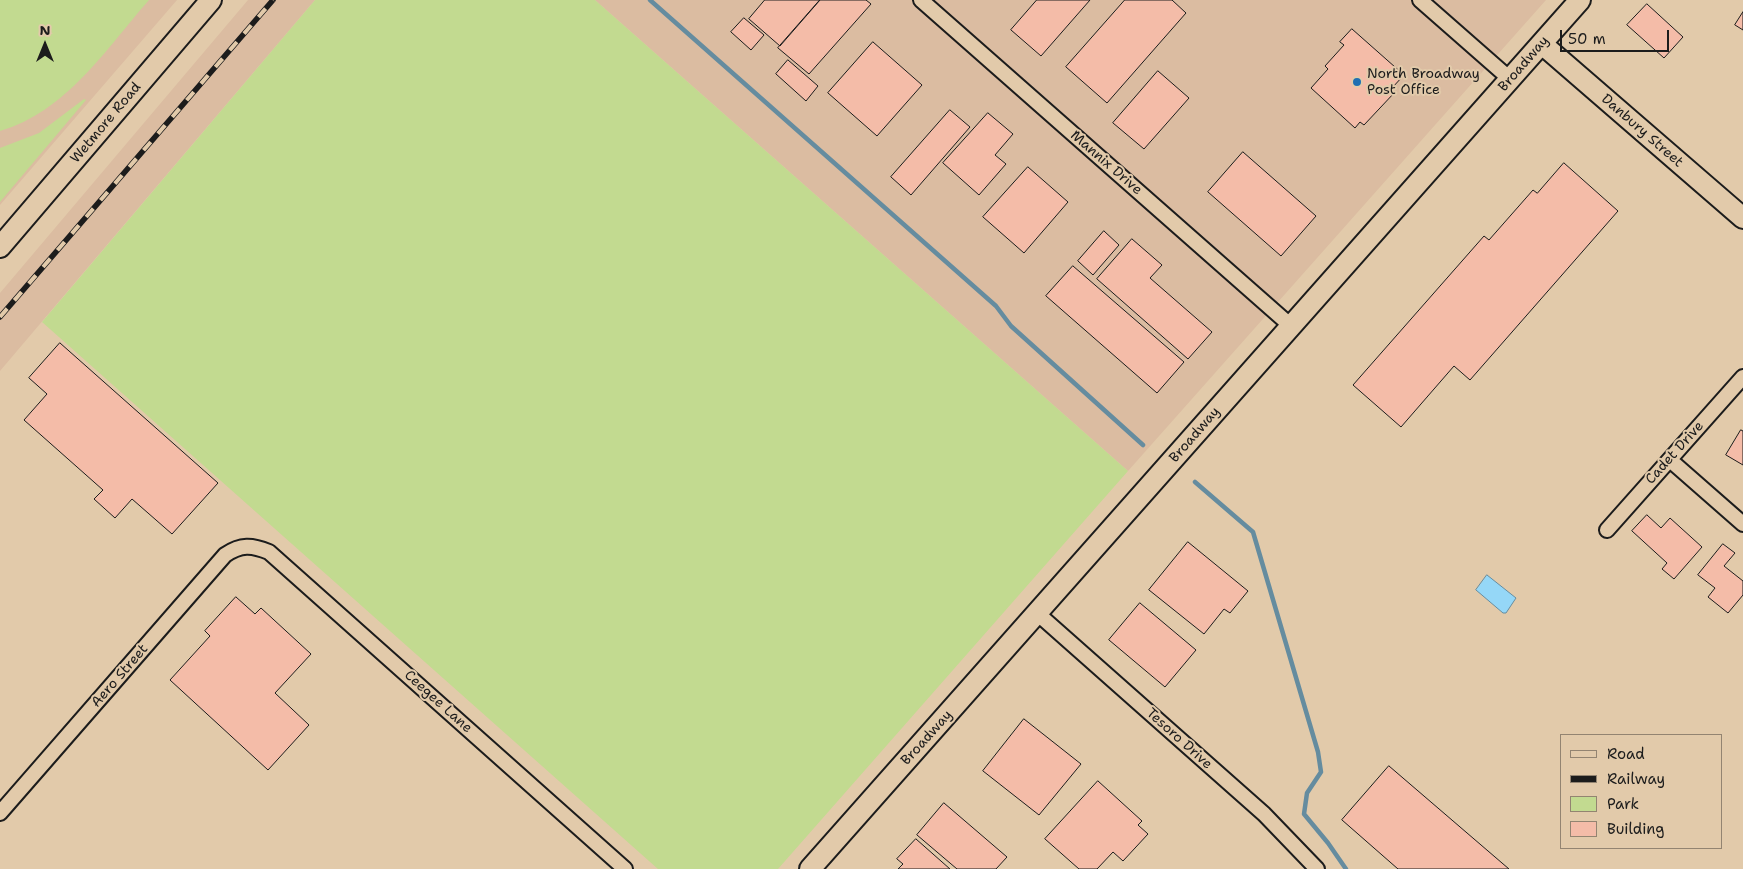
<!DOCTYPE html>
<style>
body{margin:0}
#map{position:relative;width:1743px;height:869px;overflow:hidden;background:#e2caaa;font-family:"Shantell Sans",sans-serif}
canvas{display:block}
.legend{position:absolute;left:1560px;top:734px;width:162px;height:115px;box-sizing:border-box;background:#e2caaa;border:1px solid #938471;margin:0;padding:6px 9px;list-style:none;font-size:15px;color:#1c1c1c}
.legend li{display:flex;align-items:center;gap:10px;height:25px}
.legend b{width:25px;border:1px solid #938471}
.north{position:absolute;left:20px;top:20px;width:50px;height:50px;-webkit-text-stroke:4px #e2caaa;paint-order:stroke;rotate:0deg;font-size:14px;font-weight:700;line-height:20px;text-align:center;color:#1c1c1c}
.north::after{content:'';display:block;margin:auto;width:18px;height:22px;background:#1c1c1c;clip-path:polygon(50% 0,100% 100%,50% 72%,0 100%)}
.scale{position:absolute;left:1560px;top:30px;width:109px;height:22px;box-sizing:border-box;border:2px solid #1c1c1c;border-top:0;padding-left:6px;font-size:15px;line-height:18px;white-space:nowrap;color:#1c1c1c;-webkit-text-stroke:4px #e2caaa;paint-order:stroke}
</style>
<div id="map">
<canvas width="1743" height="869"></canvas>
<ul class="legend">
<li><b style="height:6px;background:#e2caaa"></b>Road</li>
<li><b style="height:6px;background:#1c1c1c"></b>Railway</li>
<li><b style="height:14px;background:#c2da90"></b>Park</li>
<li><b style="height:14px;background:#f4bca8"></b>Building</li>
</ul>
<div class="north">N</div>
<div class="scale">50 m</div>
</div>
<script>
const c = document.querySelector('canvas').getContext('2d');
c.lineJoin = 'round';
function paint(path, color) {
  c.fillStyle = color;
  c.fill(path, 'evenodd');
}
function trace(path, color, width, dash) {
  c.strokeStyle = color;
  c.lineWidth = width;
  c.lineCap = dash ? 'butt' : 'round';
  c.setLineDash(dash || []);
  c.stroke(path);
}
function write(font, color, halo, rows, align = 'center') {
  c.font = font + ' "Shantell Sans",sans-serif';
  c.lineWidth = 4;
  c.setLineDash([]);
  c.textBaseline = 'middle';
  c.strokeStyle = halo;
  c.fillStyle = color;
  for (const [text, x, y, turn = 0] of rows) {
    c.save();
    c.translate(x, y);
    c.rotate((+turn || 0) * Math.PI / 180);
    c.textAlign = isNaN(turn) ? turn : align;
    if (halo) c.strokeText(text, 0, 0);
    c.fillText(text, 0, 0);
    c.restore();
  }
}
const built = new Path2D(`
 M 0,0 L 177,0 L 0,205 Z
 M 248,0 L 315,0 L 0,371 L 0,293 Z
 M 595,0 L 1546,0 L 1128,471 Z`);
const green = new Path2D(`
 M 0,0 L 149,0 C 106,49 66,112 0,131 Z
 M 315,0 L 595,0 L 1128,471 L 778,869 L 658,869 L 42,322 Z
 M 84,99 L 86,100 L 0,202 L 0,148 L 39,133 Z`);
const water = new Path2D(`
 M 1487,575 L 1516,598 L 1506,613 L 1503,613 L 1476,590 Z`);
const stream = new Path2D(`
 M 650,0 L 996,306 L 1011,326 L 1143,445
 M 1195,482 L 1253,532 L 1318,752 L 1321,772 L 1307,793 L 1304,814 L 1328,843 L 1346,869`);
const building = new Path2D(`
 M 765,0 L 820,0 L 780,46 L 749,19 Z
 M 820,0 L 866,0 L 871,4 L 809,74 L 778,48 Z
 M 1037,0 L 1090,0 L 1041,56 L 1011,30 Z
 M 1125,0 L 1172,0 L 1186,13 L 1107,103 L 1066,67 Z
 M 1647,4 L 1683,37 L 1664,58 L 1627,25 Z
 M 1743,12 L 1743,30 L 1735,25 Z
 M 744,18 L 764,35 L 751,50 L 731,32 Z
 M 1352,29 L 1404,75 L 1391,89 L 1395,92 L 1364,125 L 1360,122 L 1355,128 L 1311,88 L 1328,69 L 1325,66 L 1344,45 L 1340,42 Z
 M 873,42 L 922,85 L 877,136 L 828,93 Z
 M 788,60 L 818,86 L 806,101 L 776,74 Z
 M 1158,71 L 1189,98 L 1144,149 L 1113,123 Z
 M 950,110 L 970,127 L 911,195 L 891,177 Z
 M 988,113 L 1013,134 L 995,155 L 1006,164 L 979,195 L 943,163 Z
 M 1243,152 L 1316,216 L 1281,256 L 1208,192 Z
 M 1564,163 L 1618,211 L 1470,380 L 1454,366 L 1401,427 L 1353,385 L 1484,236 L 1489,240 L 1533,190 L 1537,193 Z
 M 1028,167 L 1068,202 L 1024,253 L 983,217 Z
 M 1104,231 L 1119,245 L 1093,275 L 1078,261 Z
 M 1132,239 L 1162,265 L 1150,278 L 1212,332 L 1188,359 L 1097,279 Z
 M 1073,266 L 1184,362 L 1157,393 L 1046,296 Z
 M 60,343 L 218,483 L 172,534 L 132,499 L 115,518 L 94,499 L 103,490 L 24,420 L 47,394 L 29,378 Z
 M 1741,430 L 1743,431 L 1743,465 L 1726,455 Z
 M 1647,515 L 1661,528 L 1670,518 L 1702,547 L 1674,579 L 1662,569 L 1667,563 L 1632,531 Z
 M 1188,542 L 1248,591 L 1230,613 L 1224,609 L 1204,634 L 1149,590 Z
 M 1723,544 L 1735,553 L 1724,566 L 1743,581 L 1743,595 L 1728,613 L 1708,597 L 1715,588 L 1698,575 Z
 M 236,597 L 255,614 L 261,608 L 311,654 L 275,693 L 309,725 L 268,770 L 170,680 L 210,636 L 205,631 Z
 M 1140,603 L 1196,650 L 1165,687 L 1109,640 Z
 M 1024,719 L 1081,764 L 1039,815 L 983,771 Z
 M 1389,766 L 1509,869 L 1398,869 L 1342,820 Z
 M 1098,781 L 1142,821 L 1138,825 L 1148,834 L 1123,861 L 1113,852 L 1097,869 L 1079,869 L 1045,839 Z
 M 944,803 L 1007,857 L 996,869 L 957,869 L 917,835 Z
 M 916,839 L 950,869 L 898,869 L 903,864 L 897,859 Z`);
const street = new Path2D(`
 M 921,0 L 1291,326
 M 1420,0 L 1510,79
 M 1670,460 L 1743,524
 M 1607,530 L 1743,377
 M 1037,613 L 1264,814 L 1317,869
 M 0,813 L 225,555 C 241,544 252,545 269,552 L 625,869`);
const secondary = new Path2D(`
 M 1542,44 L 1743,218
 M 0,247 L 211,0
 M 810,869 L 1580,0`);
const rail = new Path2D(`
 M 0,317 L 273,0`);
const markers = [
 [1357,82,5,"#1f6fb2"]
];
const streetNames = [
 ["Broadway",1524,64,-49],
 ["Wetmore Road",106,123,-50],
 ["Danbury Street",1642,131,41],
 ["Mannix Drive",1106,163,41],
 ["Broadway",1195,435,-49],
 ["Cadet Drive",1675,453,-48],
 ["Aero Street",120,676,-49],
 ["Ceegee Lane",438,702,42],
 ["Broadway",927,738,-48],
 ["Tesoro Drive",1179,739,42]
];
const poiNames = [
 ["North Broadway",1367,74],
 ["Post Office",1367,90]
];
paint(built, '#dbbca1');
paint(green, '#c2da90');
paint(water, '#95d7f7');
trace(water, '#658c9f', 1);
trace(stream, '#658c9f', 4.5);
paint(building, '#f4bca8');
trace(building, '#1c1c1c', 1);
trace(street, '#1c1c1c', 18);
trace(secondary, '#1c1c1c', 24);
trace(street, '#e2caaa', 14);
trace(secondary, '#e2caaa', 20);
trace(rail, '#1c1c1c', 5.5);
trace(rail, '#e2caaa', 4, [11]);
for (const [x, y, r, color] of markers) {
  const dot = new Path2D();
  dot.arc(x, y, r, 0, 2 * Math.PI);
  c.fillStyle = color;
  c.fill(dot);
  trace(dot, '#e2caaa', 2);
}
write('14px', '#1c1c1c', '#e2caaa', streetNames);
write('14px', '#1c1c1c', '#e2caaa', poiNames, 'left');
</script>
